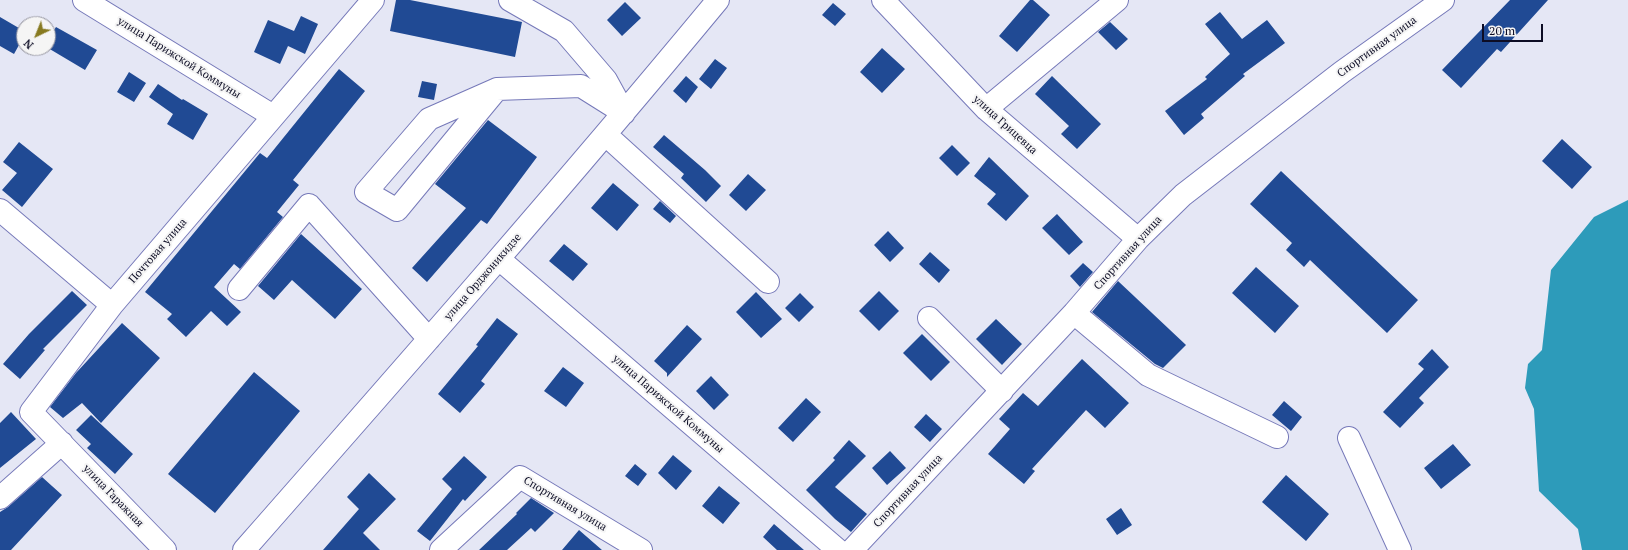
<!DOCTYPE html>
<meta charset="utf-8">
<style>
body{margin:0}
#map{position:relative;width:1628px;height:550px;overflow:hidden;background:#e5e7f5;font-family:"PT Serif",serif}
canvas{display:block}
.north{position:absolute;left:16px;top:16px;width:40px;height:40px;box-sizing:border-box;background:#f5f5f5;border:1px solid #9898a2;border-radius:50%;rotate:223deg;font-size:11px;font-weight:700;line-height:16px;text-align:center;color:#0d0d25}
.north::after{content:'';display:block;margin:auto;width:14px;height:18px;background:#877a20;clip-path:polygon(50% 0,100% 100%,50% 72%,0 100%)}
.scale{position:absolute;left:1482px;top:24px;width:61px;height:18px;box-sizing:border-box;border:2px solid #0d0d25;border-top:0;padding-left:5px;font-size:12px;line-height:14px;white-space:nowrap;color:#0d0d25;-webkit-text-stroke:3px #f5f5f5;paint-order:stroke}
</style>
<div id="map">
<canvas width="1628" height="550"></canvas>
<div class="north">N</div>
<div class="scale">20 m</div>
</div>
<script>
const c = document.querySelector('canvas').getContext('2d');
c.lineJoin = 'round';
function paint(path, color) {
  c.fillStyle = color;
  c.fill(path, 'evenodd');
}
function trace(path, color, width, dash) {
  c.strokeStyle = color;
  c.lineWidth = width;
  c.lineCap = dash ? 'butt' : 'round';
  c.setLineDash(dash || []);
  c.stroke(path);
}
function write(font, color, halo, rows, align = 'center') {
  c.font = font + ' "PT Serif",serif';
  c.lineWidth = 4;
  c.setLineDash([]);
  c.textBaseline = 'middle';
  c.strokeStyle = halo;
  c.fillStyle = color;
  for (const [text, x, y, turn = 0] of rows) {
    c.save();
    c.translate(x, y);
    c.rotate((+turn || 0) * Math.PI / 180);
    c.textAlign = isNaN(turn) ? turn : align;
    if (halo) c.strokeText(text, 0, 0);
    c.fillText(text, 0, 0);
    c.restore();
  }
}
const water = new Path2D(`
 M 1628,200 L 1628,550 L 1582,550 L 1578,529 L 1539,491 L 1534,409 L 1525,388 L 1528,364 L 1542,350 L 1551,270 L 1594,217 Z`);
const building = new Path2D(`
 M 396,0 L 410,0 L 522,22 L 515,57 L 390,31 Z
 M 1030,0 L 1033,0 L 1050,15 L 1017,52 L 999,36 Z
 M 1510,0 L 1548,0 L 1501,52 L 1497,49 L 1461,88 L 1442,70 Z
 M 625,2 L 641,18 L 622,36 L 607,20 Z
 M 833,3 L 846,14 L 835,26 L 822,15 Z
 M 1220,12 L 1242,39 L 1267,20 L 1285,43 L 1243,74 L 1245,76 L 1201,114 L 1204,118 L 1184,135 L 1165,111 L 1207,79 L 1205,77 L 1230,54 L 1205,24 Z
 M 301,16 L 318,24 L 305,54 L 288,46 L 280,64 L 254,52 L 268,20 L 294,31 Z
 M 0,17 L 24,31 L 24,36 L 14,54 L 0,46 Z
 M 1110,22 L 1128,39 L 1116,50 L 1098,32 Z
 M 48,26 L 54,30 L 56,27 L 97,50 L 85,70 L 48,48 Z
 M 882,48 L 905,69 L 882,93 L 860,72 Z
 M 715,59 L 727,68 L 711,89 L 699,79 Z
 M 339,69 L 365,91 L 293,180 L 299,185 L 277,212 L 283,217 L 240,269 L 234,264 L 214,287 L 241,312 L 227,326 L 211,311 L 186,337 L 167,319 L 172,314 L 145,292 L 260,153 L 267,158 Z
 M 129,72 L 146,83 L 134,102 L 117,92 Z
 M 686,76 L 698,87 L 686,103 L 673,91 Z
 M 1052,76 L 1101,124 L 1077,149 L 1061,134 L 1069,126 L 1035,94 Z
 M 422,81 L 437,84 L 434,100 L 418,97 Z
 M 158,84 L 182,100 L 183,99 L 208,114 L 193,140 L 167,124 L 173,114 L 149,97 Z
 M 488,120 L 537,157 L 487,224 L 481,220 L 427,282 L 412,268 L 466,208 L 435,184 Z
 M 664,135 L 705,170 L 721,186 L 706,202 L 681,178 L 684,174 L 653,147 Z
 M 1562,139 L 1592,167 L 1572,189 L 1542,161 Z
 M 19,142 L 53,169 L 22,207 L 2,190 L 17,173 L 3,162 Z
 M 952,145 L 970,163 L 957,176 L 939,158 Z
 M 989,157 L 1029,196 L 1006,221 L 987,204 L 996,194 L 974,176 Z
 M 1281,171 L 1418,300 L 1387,333 L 1310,260 L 1304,267 L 1286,250 L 1292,243 L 1250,204 Z
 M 748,174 L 766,190 L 746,211 L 729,195 Z
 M 613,183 L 639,205 L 617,231 L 591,208 Z
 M 660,201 L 676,216 L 670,223 L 653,209 Z
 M 1057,214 L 1083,242 L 1069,255 L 1042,228 Z
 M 888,231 L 904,248 L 890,262 L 874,245 Z
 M 301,234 L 362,289 L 335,319 L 292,280 L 274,300 L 258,286 Z
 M 564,244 L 588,264 L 573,281 L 549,261 Z
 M 930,252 L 950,270 L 939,283 L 919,264 Z
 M 1083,263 L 1093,272 L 1080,287 L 1070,276 Z
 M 1256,267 L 1299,306 L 1275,333 L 1232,293 Z
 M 1118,281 L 1186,345 L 1163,368 L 1155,364 L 1092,312 Z
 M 72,291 L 87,305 L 43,349 L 45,350 L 20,379 L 3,364 L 29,334 Z
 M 879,291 L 899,311 L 879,331 L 859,311 Z
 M 756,292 L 782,319 L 761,338 L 736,312 Z
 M 800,293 L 814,307 L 799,322 L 785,308 Z
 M 497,318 L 518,334 L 481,381 L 485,384 L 460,413 L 438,394 L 478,346 L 476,345 Z
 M 996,319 L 1022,344 L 1002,365 L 976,339 Z
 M 122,323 L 160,358 L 101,423 L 82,403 L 63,418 L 50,407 L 76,373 Z
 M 687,325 L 702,339 L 667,377 L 667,373 L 654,361 Z
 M 922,334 L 950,362 L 931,381 L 903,353 Z
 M 1432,349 L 1449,367 L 1419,398 L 1424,403 L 1400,428 L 1383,412 L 1424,369 L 1418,364 Z
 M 1082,359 L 1129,403 L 1105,428 L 1086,410 L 1032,469 L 1035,471 L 1024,484 L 988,454 L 1010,429 L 999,419 L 1023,393 L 1038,406 Z
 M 563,367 L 584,383 L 566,407 L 544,391 Z
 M 254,372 L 300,411 L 215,513 L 168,474 Z
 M 711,376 L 729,395 L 714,410 L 696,391 Z
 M 806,398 L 821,412 L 793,442 L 778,428 Z
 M 1284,401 L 1302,417 L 1291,431 L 1272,415 Z
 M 11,412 L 36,439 L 0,468 L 0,423 Z
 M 926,414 L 942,429 L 930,442 L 914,427 Z
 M 91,415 L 133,454 L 115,474 L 87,448 L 91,444 L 76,430 Z
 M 849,440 L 866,456 L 835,487 L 867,514 L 851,532 L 835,519 L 806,490 L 835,460 L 833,458 Z
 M 1453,444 L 1471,465 L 1441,489 L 1424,468 Z
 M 890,451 L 906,468 L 887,485 L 872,468 Z
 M 673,455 L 692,471 L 676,490 L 658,473 Z
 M 464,456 L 487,477 L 465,501 L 463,499 L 430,541 L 417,531 L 452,489 L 442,479 Z
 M 635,464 L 647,474 L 638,486 L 625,476 Z
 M 369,473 L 396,499 L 363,533 L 380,550 L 323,550 L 359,509 L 347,497 Z
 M 1286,475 L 1329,514 L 1306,541 L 1262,502 Z
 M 42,477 L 62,495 L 11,550 L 0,550 L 0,512 L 8,507 Z
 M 719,486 L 740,503 L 723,524 L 702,506 Z
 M 531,498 L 554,513 L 535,532 L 531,528 L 507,550 L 479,550 L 517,514 L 516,513 Z
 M 1121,508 L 1132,525 L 1117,535 L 1106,519 Z
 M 774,524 L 804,550 L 777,550 L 763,537 Z
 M 579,530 L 602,550 L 562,550 Z`);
const minor = new Path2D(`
 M 84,0 L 273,116
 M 510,0 L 564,31 L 606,80 L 623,111
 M 883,0 L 986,109 L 1138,239
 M 497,89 L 397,210 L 366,192 L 429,119 L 497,89 L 581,86 L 624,113
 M 986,109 L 1117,0
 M 606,135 L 768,282
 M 0,210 L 112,305
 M 499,259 L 838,550
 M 239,289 L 309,205 L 429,339
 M 1074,313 L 1148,375 L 1277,437
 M 929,318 L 1002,391
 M 1349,438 L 1400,550
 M 0,498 L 62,443
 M 165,550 L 31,412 L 112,305 L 373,0
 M 244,550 C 404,368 564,186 718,0
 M 441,550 L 520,477 L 641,550
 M 852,550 L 1074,313 L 1138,239 L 1183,195 L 1342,72 L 1443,0`);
const streetNames = [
 ["Спортивная улица",1377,47,-36],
 ["улица Парижской Коммуны",179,58,32],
 ["улица Грицевца",1005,125,42],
 ["Почтовая улица",158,251,-49],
 ["Спортивная улица",1128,253,-48],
 ["улица Орджоникидзе",483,277,-49],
 ["улица Парижской Коммуны",668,404,41],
 ["Спортивная улица",908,491,-47],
 ["улица Гаражная",113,496,46],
 ["Спортивная улица",565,504,31]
];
paint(water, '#2d9bba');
paint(building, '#204a94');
trace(minor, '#7679b9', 24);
trace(minor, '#fff', 22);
write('11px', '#0d0d25', '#f5f5f5', streetNames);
</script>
